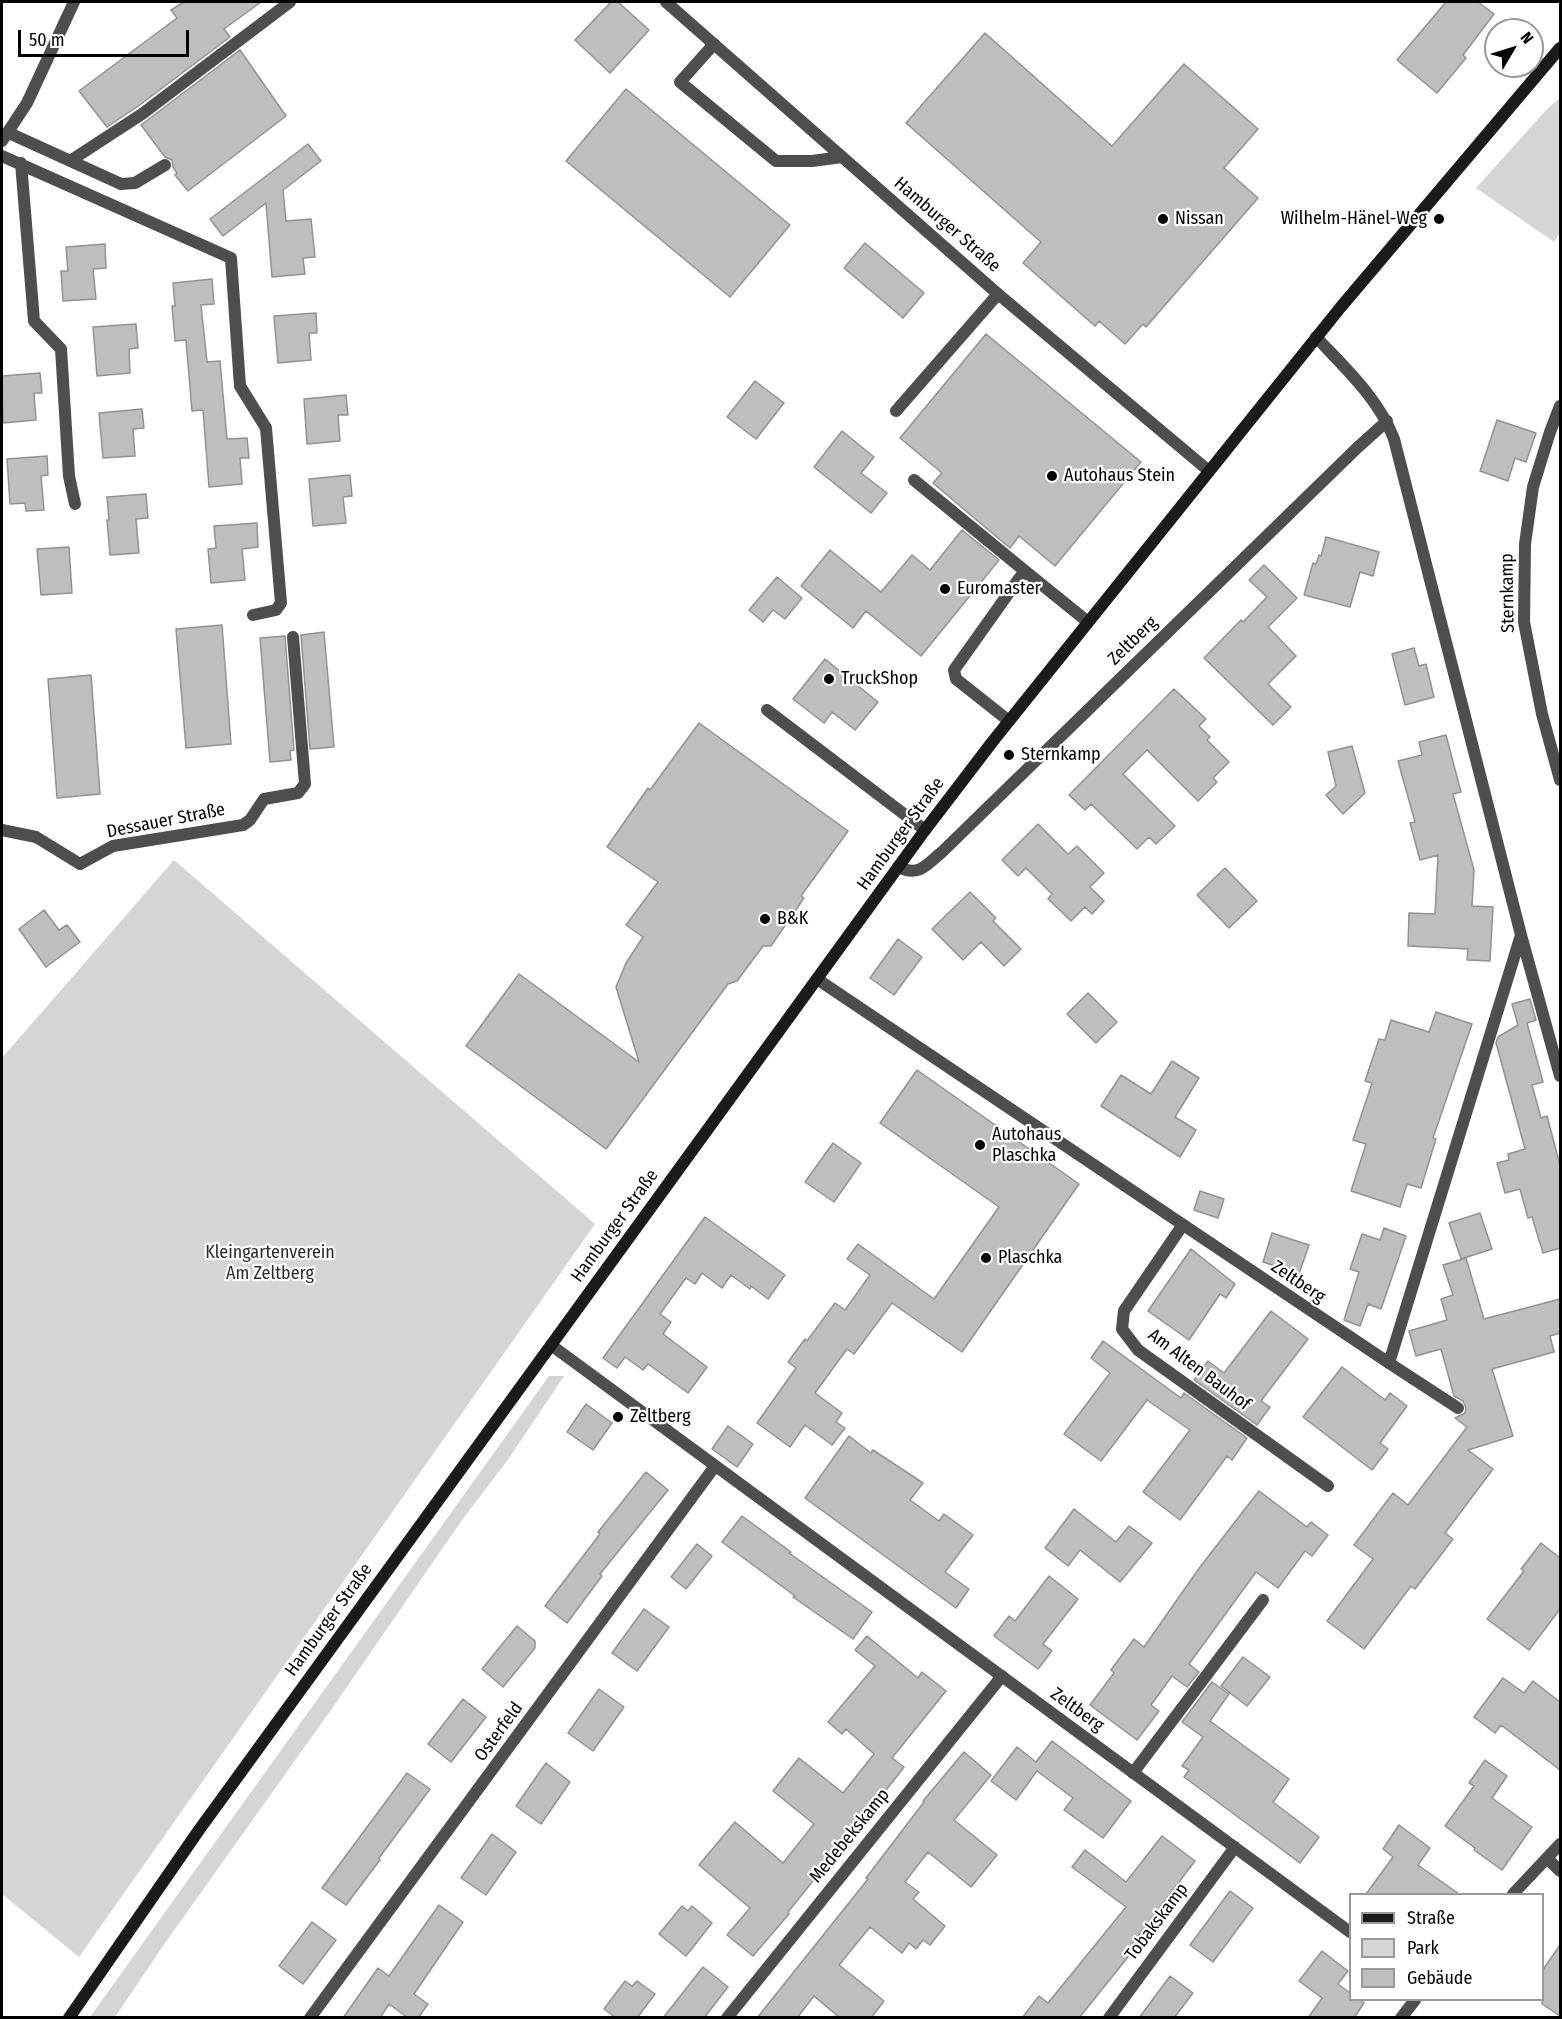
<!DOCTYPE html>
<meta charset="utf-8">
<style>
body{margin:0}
#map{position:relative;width:1562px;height:2019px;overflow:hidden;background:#fff;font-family:"Fira Sans Condensed",sans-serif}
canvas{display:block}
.frame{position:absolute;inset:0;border:3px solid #000;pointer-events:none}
.legend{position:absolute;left:1349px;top:1893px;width:195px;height:108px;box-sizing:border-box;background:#fff;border:2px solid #999;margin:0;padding:8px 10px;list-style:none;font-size:18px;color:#000}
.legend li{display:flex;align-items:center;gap:12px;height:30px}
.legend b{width:30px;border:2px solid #999}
.north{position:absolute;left:1484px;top:18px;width:60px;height:60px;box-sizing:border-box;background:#fff;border:2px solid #999;border-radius:50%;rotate:52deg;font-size:16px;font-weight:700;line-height:24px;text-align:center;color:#000}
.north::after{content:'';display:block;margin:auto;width:21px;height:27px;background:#000;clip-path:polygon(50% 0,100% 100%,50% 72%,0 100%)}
.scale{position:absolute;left:18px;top:30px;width:171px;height:27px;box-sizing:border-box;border:3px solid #000;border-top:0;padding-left:8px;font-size:18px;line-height:21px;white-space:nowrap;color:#000;-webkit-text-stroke:4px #fff;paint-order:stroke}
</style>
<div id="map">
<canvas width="1562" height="2019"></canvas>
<div class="frame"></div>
<ul class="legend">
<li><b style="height:8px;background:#1b1b1b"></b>Straße</li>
<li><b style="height:16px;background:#d5d5d5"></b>Park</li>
<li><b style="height:16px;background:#bebebe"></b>Gebäude</li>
</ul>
<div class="north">N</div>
<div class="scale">50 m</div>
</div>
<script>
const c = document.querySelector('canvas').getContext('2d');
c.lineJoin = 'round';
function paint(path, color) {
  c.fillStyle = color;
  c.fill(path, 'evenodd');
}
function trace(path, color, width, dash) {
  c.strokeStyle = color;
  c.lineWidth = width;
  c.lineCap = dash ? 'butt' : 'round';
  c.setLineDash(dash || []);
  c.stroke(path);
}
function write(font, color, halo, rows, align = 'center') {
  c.font = font + ' "Fira Sans Condensed",sans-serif';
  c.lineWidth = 4.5;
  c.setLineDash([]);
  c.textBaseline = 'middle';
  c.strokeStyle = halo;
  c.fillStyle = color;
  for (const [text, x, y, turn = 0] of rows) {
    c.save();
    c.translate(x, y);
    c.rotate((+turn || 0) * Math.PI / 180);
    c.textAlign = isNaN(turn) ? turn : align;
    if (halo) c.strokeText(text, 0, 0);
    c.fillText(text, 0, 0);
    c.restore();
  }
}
const green = new Path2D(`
 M 1560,98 L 1560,233 L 1554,242 L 1476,188 L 1548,108 Z
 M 174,860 L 595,1224 L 79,1957 L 2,1894 L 2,1058 Z
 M 549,1376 L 564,1376 L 507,1461 L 462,1520 L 333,1707 L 165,1943 L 115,2017 L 90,2017 Z`);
const building = new Path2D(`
 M 184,2 L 261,2 L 224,29 L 230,37 L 137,107 L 107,127 L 79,91 L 177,18 L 171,10 Z
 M 611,2 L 618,2 L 649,30 L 610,73 L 575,40 Z
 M 1446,2 L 1478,2 L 1494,14 L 1463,55 L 1466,58 L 1437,93 L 1397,60 Z
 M 985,33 L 1112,146 L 1184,64 L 1258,129 L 1224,168 L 1258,198 L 1146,327 L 1143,324 L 1125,344 L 1099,321 L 1095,326 L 1023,263 L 1041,242 L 906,123 Z
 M 240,50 L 286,116 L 188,191 L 175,175 L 177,173 L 173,167 L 172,160 L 165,157 L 141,125 Z
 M 626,89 L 790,225 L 730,297 L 566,161 Z
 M 308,144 L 321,161 L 283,190 L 286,221 L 311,219 L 315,257 L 303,258 L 305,274 L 272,277 L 266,203 L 223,236 L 210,219 Z
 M 865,243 L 924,293 L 903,318 L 844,268 Z
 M 105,244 L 106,268 L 93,269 L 96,299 L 63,301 L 61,271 L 68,271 L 66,247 Z
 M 212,279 L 214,304 L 201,305 L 207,362 L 220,361 L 227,439 L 247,438 L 249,458 L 240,458 L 242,484 L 209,487 L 203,410 L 192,411 L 186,340 L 175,341 L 172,306 L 175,306 L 173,283 Z
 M 316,313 L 317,333 L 309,333 L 311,360 L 278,363 L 274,316 Z
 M 136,324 L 138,348 L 129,349 L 130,373 L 97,376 L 93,327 Z
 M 986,334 L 1141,462 L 1055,566 L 1019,536 L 1010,548 L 973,517 L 933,483 L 942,473 L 900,438 Z
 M 40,373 L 42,393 L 34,393 L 36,420 L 3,423 L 2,376 Z
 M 755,381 L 784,403 L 756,439 L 727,417 Z
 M 346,395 L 348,415 L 338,415 L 340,441 L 307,444 L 304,399 Z
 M 142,409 L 144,428 L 133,429 L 135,456 L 103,458 L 99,413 Z
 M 1497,420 L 1536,433 L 1526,462 L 1515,458 L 1508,481 L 1480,471 Z
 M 842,431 L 874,457 L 861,473 L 887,493 L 871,513 L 814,467 Z
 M 47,456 L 48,475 L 41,476 L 44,510 L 26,511 L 25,503 L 10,504 L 7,459 Z
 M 350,475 L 352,496 L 343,497 L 346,523 L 313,526 L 309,479 Z
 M 146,494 L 148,518 L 136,519 L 139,553 L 110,555 L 107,520 L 109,520 L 107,497 Z
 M 257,523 L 258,547 L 242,549 L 245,580 L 211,583 L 208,549 L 216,548 L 214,526 Z
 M 962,530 L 999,560 L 921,656 L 866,611 L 853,628 L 801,586 L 830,550 L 881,592 L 912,555 L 930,570 Z
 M 1326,537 L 1379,552 L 1373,576 L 1360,572 L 1350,607 L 1304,595 L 1313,563 L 1316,564 L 1319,555 L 1321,556 Z
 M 69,547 L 72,593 L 41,595 L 37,549 Z
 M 1264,565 L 1297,598 L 1268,627 L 1296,656 L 1268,684 L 1291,707 L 1273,725 L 1204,658 L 1241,620 L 1243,622 L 1267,597 L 1249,580 Z
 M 777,577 L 802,598 L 785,619 L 773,610 L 763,622 L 749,610 Z
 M 222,625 L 231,744 L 186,748 L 176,629 Z
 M 324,632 L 334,747 L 310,749 L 301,635 Z
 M 285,636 L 294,750 L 290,751 L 291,760 L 270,762 L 260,638 Z
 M 1414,648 L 1419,666 L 1426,664 L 1434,697 L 1405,705 L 1392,654 Z
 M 825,659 L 878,702 L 855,730 L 832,712 L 824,723 L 793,699 Z
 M 91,675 L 100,794 L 57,798 L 48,679 Z
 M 1174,689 L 1206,719 L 1199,726 L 1210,737 L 1207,740 L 1229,762 L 1213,778 L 1217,782 L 1198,801 L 1147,750 L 1123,774 L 1175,826 L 1156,844 L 1149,837 L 1137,849 L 1091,804 L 1085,810 L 1069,795 Z
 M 699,723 L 848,831 L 801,896 L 804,898 L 771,946 L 763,946 L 737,981 L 728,984 L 606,1149 L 466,1046 L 519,974 L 639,1062 L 616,987 L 626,963 L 643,937 L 626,925 L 658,882 L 607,847 L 648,788 L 650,790 Z
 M 1446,735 L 1461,792 L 1453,794 L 1474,870 L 1472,906 L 1493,907 L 1490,961 L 1467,960 L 1468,949 L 1408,946 L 1409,913 L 1435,914 L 1438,855 L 1420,860 L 1410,823 L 1415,822 L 1398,761 L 1422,755 L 1419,742 Z
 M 1352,746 L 1365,793 L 1343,814 L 1326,795 L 1336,786 L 1328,752 Z
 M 1038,824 L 1068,854 L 1077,846 L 1104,873 L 1090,887 L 1104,901 L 1092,914 L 1085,907 L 1071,921 L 1048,899 L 1052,894 L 1026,868 L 1018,876 L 1002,860 Z
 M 1225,868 L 1257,901 L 1229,928 L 1197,895 Z
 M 970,892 L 996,918 L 993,921 L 1021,949 L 1004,966 L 981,942 L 963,960 L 932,929 Z
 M 44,910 L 59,930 L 67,925 L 80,942 L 46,967 L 19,929 Z
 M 898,939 L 922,957 L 894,995 L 870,978 Z
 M 1088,993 L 1117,1022 L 1096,1043 L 1067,1014 Z
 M 1530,999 L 1536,1020 L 1527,1023 L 1543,1082 L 1532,1085 L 1541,1118 L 1547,1116 L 1560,1165 L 1560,1248 L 1543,1253 L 1532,1217 L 1528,1218 L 1520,1189 L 1505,1193 L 1497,1163 L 1509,1160 L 1508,1154 L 1525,1149 L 1496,1043 L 1498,1037 L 1518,1025 L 1512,1004 Z
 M 1436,1012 L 1472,1024 L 1433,1138 L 1436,1139 L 1421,1188 L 1407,1184 L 1400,1207 L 1351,1191 L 1366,1144 L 1353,1140 L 1372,1083 L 1365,1081 L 1379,1039 L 1385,1040 L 1391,1020 L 1429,1032 Z
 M 1172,1061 L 1199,1078 L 1175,1117 L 1196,1130 L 1180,1157 L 1101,1106 L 1121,1075 L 1151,1094 Z
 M 917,1070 L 1079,1184 L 962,1352 L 892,1303 L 854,1354 L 847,1349 L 815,1393 L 842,1413 L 836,1422 L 845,1428 L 832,1445 L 805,1425 L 790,1447 L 757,1423 L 796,1368 L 788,1362 L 805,1339 L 807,1341 L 835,1303 L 845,1310 L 870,1275 L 847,1259 L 858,1244 L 934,1299 L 999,1207 L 880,1123 Z
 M 833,1143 L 861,1163 L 834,1202 L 805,1182 Z
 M 1200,1191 L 1224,1199 L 1218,1218 L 1194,1210 Z
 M 1480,1213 L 1492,1249 L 1461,1259 L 1449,1223 Z
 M 705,1217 L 785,1275 L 768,1299 L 751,1286 L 750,1289 L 731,1275 L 722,1288 L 702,1273 L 695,1284 L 686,1278 L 660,1314 L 671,1322 L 663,1334 L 707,1367 L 688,1393 L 648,1364 L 643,1370 L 625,1357 L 617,1368 L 603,1358 Z
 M 1384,1228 L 1406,1236 L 1381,1309 L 1368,1304 L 1360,1326 L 1344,1320 L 1359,1272 L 1350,1269 L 1362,1234 L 1380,1240 Z
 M 1272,1233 L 1309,1245 L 1299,1274 L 1263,1262 Z
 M 1191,1249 L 1235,1284 L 1226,1298 L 1220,1294 L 1189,1340 L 1148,1311 Z
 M 1466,1258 L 1484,1319 L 1560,1299 L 1560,1333 L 1550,1336 L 1554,1352 L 1492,1369 L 1513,1436 L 1468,1450 L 1493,1469 L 1445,1533 L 1453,1539 L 1415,1589 L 1411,1586 L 1364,1649 L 1327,1621 L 1373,1559 L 1354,1545 L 1393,1493 L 1408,1505 L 1467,1427 L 1455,1418 L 1465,1413 L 1466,1408 L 1463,1401 L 1454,1396 L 1441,1349 L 1416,1356 L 1409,1331 L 1447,1320 L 1441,1299 L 1453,1295 L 1443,1265 Z
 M 1271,1311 L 1308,1339 L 1261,1401 L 1270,1407 L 1257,1425 L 1194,1380 L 1208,1361 L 1224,1373 Z
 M 1103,1341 L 1181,1398 L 1184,1393 L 1247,1438 L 1232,1460 L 1227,1456 L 1180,1520 L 1143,1492 L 1190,1430 L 1147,1400 L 1101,1461 L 1064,1434 L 1110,1373 L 1091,1358 Z
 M 1342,1367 L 1385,1400 L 1390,1393 L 1407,1406 L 1380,1443 L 1388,1449 L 1372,1470 L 1303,1417 Z
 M 586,1404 L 612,1423 L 593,1450 L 567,1432 Z
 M 728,1426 L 753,1444 L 737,1467 L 712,1449 Z
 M 849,1436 L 871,1453 L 873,1450 L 923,1483 L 910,1500 L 939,1521 L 944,1514 L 973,1535 L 945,1572 L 969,1589 L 956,1608 L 805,1498 Z
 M 646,1472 L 668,1490 L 600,1574 L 602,1576 L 567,1623 L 545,1606 L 600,1534 L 598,1532 Z
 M 1259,1491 L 1307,1527 L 1311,1522 L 1328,1535 L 1312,1556 L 1305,1551 L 1278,1588 L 1256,1572 L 1189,1664 L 1199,1672 L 1187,1687 L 1172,1676 L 1151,1705 L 1159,1711 L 1137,1740 L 1090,1705 L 1114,1673 L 1111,1670 L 1134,1639 L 1144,1647 L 1200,1567 Z
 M 1074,1509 L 1116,1542 L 1129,1526 L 1152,1543 L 1120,1582 L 1080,1550 L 1068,1566 L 1045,1548 Z
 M 742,1516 L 791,1552 L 789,1553 L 872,1612 L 853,1639 L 793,1597 L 795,1596 L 722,1542 Z
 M 1541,1543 L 1560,1558 L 1560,1609 L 1529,1650 L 1487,1619 L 1524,1571 L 1521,1569 Z
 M 697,1544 L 712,1556 L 686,1589 L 671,1577 Z
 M 1049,1576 L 1078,1599 L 1043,1644 L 1052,1651 L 1038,1669 L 994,1636 L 1009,1616 L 1015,1621 Z
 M 644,1609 L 669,1627 L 637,1671 L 612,1653 Z
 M 517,1626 L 535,1641 L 535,1648 L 503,1687 L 482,1669 Z
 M 867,1636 L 918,1678 L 922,1672 L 946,1691 L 892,1758 L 904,1767 L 898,1775 L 788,1912 L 789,1914 L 753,1956 L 727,1935 L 750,1908 L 699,1865 L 735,1822 L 783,1863 L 814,1824 L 773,1791 L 799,1758 L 843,1793 L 874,1754 L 846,1729 L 842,1734 L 828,1722 L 875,1666 L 855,1650 Z
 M 1243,1657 L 1270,1677 L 1247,1706 L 1221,1686 Z
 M 1503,1678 L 1524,1693 L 1533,1681 L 1560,1702 L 1560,1770 L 1501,1725 L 1495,1733 L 1474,1717 Z
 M 1212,1682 L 1229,1694 L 1210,1721 L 1289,1779 L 1273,1802 L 1319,1837 L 1300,1863 L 1184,1777 L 1189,1770 L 1182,1766 L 1203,1737 L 1182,1722 Z
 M 599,1689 L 624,1707 L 593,1751 L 568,1733 Z
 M 463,1699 L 486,1717 L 451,1762 L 428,1744 Z
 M 1052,1741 L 1131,1801 L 1103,1838 L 1064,1810 L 1073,1798 L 1037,1771 L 1016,1800 L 991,1781 L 1017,1747 L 1036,1762 Z
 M 964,1752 L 991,1775 L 954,1820 L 997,1855 L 971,1887 L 928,1852 L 905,1882 L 919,1892 L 913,1899 L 945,1926 L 930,1945 L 923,1940 L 916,1949 L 909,1943 L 902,1953 L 870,1927 L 839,1965 L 884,2001 L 871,2018 L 840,2018 L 814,1996 L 797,2018 L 757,2018 L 868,1879 L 866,1878 L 924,1802 L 923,1801 Z
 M 1485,1760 L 1507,1776 L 1492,1798 L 1532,1827 L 1502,1870 L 1474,1850 L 1475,1848 L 1445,1826 L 1474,1786 L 1469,1783 Z
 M 546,1763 L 570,1782 L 541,1824 L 516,1806 Z
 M 407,1773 L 430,1789 L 379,1858 L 380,1860 L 346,1905 L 322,1888 Z
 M 1399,1825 L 1430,1848 L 1418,1865 L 1459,1894 L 1366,1894 L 1393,1857 L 1383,1849 Z
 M 492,1834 L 516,1852 L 486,1895 L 461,1878 Z
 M 1162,1836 L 1195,1861 L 1132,1944 L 1136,1947 L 1079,2018 L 1022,2018 L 1039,1996 L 1048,2003 L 1126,1907 L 1072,1867 L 1085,1850 L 1126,1882 Z
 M 1230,1891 L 1253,1908 L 1213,1962 L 1190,1945 Z
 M 439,1905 L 463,1922 L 414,1994 L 428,2004 L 418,2018 L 408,2018 L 389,2004 L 380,2018 L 343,2018 L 378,1968 L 389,1976 Z
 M 682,1906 L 688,1911 L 692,1906 L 712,1923 L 686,1956 L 659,1934 Z
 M 312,1922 L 336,1940 L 303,1984 L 279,1966 Z
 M 1560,1945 L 1560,2016 L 1542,2004 L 1542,1971 Z
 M 1322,1951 L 1348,1971 L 1338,1984 L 1350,1993 L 1350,2000 L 1360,2000 L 1364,2003 L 1354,2018 L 1308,2018 L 1322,1998 L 1299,1981 Z
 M 703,1967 L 728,1987 L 704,2018 L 663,2018 Z
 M 1170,1976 L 1193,1993 L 1174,2018 L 1139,2018 Z
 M 625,1981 L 632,1986 L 637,1981 L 655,1994 L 637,2018 L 616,2018 L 604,2009 Z`);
const lane = new Path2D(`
 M 714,44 L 680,82 L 776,161 L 812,161 L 842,157
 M 9,133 L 121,184 L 135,183 L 165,165
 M 2,156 L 231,258 L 240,386 L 266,428 L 281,603 L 276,610 L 253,615
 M 70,161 L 142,114 L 290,2
 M 21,163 L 34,321 L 61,349 L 69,476 L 75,504
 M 896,411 L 998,294
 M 914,480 L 1025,571
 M 767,710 L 925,830
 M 1009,721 L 956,679 L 954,670 L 1018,580 L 1025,571 L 1088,622
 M 80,864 L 113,846 L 243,825 L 250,820 L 264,799 L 298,793 L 305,784 L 293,637
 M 1389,1363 L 1458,1408
 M 1133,1773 L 1263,1600`);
const street = new Path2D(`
 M 666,2 L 998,294 L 1209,471
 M 2,141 L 27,103 L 74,2
 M 1316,337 C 1345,368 1379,399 1394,439 L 1521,935 L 1560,1076
 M 1560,406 L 1550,432 L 1533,487 L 1525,544 L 1524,622 L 1542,714 L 1560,780
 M 2,830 L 36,837 L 80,864
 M 898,867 C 920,877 926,865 942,852 L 1357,448 L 1387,421
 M 817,979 L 1389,1363 L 1521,935
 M 1182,1226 L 1124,1311 L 1122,1329 L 1138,1350 L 1328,1486
 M 551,1345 L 1350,1932
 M 1548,1859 L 1560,1871
 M 1513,1894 L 1560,1844
 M 310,2018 L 715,1466
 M 727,2018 L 1002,1676
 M 1109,2018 L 1235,1847
 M 1401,2018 L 1415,2000`);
const secondary = new Path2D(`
 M 69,2018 L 199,1830 L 925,830 L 993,741 L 1340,308 L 1560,48`);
const markers = [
 [1163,219,6,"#000"],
 [1439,219,6,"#000"],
 [1052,476,6,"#000"],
 [945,589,6,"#000"],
 [829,679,6,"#000"],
 [1009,755,6,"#000"],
 [765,919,6,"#000"],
 [980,1145,6,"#000"],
 [986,1258,6,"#000"],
 [618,1417,6,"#000"]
];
const poiNames = [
 ["Nissan",1175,219],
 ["Wilhelm-Hänel-Weg",1427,219,"right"],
 ["Autohaus Stein",1064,476],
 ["Euromaster",957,589],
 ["TruckShop",841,679],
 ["Sternkamp",1021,755],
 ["B&K",777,919],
 ["Autohaus",992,1135],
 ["Plaschka",992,1156],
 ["Plaschka",998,1258],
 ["Zeltberg",630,1417]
];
const streetNames = [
 ["Hamburger Straße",947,225,41],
 ["Sternkamp",1508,593,-91],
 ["Zeltberg",1133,641,-44],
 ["Dessauer Straße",166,821,-11],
 ["Hamburger Straße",901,834,-54],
 ["Hamburger Straße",615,1226,-54],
 ["Zeltberg",1298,1282,34],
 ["Am Alten Bauhof",1199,1370,37],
 ["Hamburger Straße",329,1620,-54],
 ["Zeltberg",1077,1710,36],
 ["Osterfeld",499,1732,-54],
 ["Medebekskamp",850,1836,-51],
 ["Tobakskamp",1157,1922,-53]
];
const parkNames = [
 ["Kleingartenverein",270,1253],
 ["Am Zeltberg",270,1274]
];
paint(green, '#d5d5d5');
paint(building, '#bebebe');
trace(building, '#929292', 1.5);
trace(lane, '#4e4e4e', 12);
trace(street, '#4e4e4e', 12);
trace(secondary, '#1b1b1b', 12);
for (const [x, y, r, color] of markers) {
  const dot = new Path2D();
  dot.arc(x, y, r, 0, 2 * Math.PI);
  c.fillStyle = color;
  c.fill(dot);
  trace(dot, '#fff', 2);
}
write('18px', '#000', '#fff', poiNames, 'left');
write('18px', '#000', '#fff', streetNames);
write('18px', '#2c2c2c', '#fff', parkNames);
</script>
